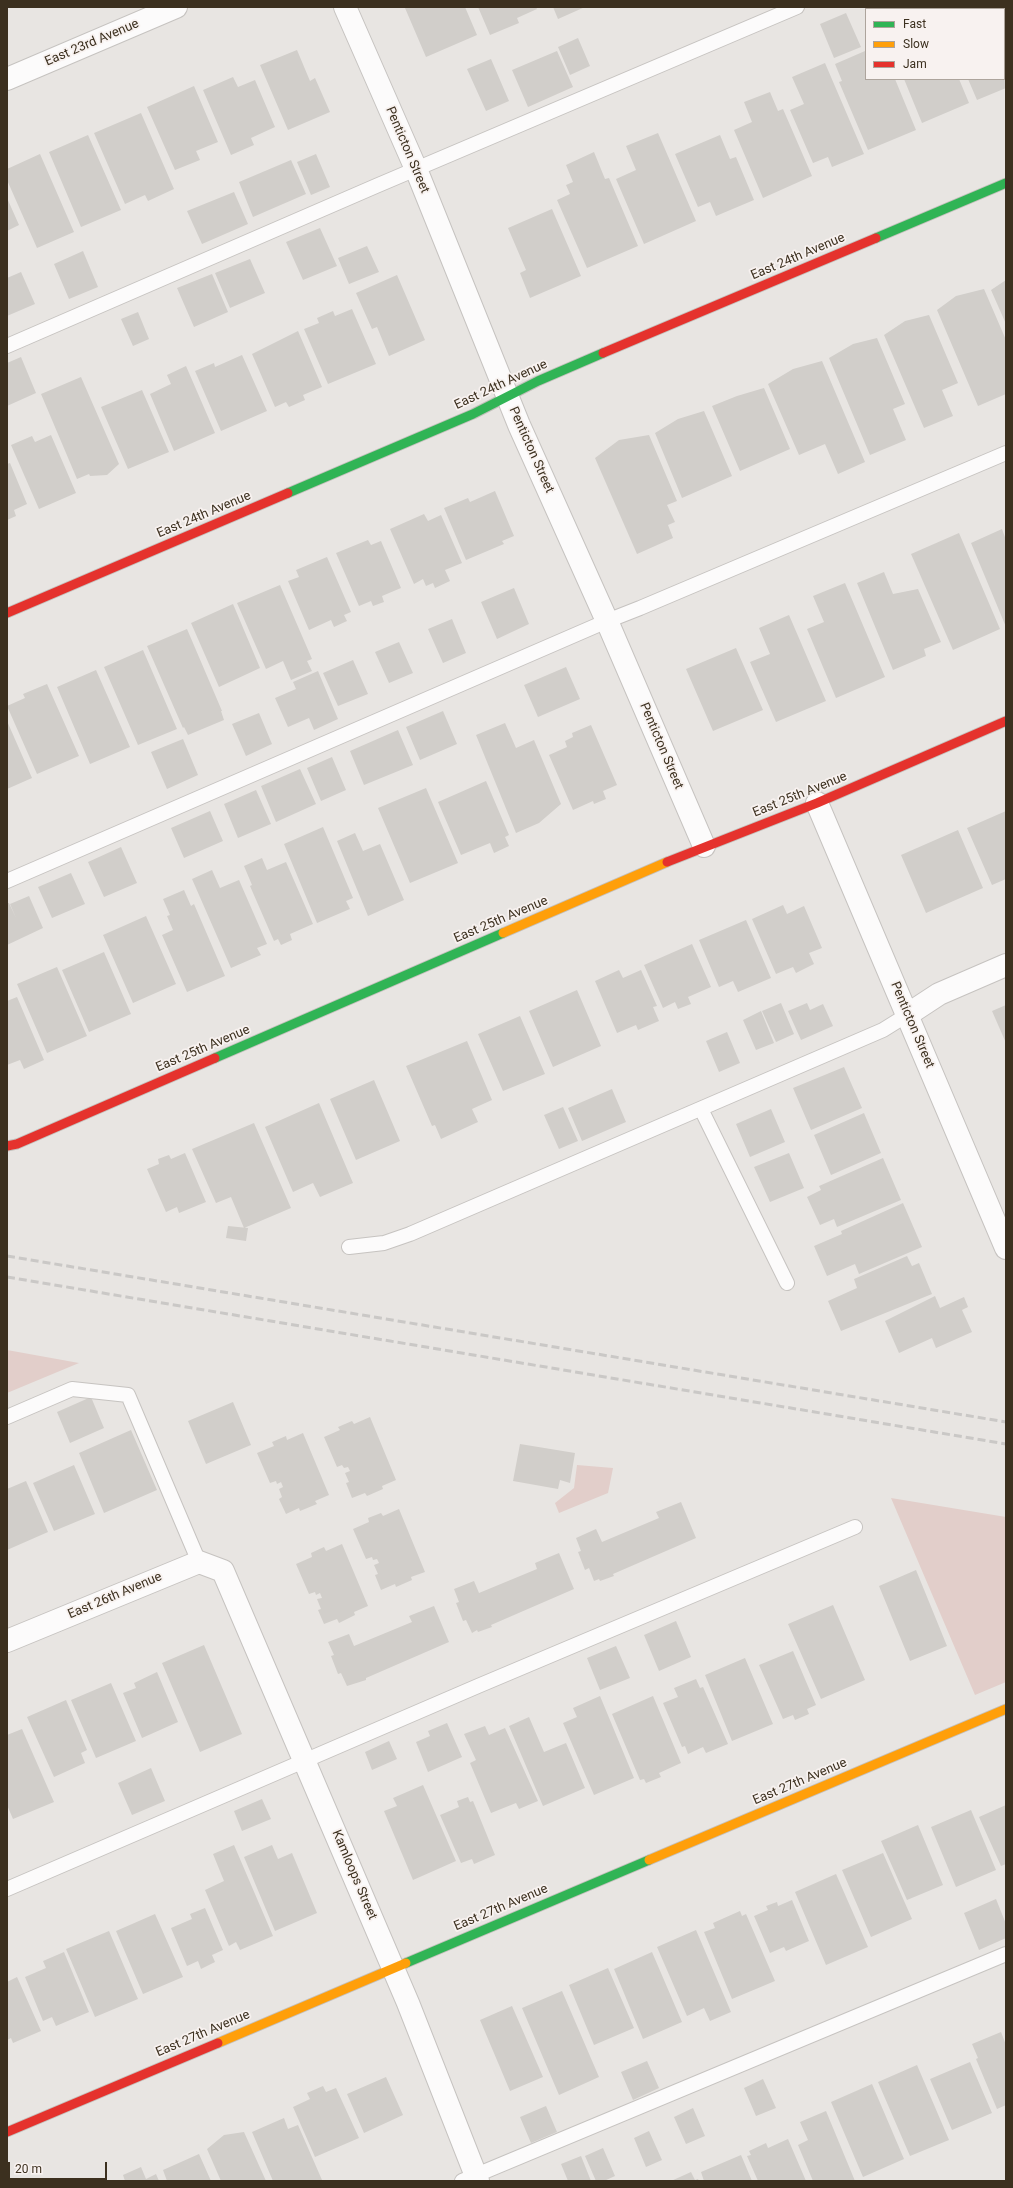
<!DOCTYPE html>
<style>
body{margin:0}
#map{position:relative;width:1013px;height:2188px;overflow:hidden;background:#e8e5e2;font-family:Roboto,sans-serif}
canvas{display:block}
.frame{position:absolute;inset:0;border:8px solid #3c301f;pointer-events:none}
.legend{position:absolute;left:865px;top:8px;width:140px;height:72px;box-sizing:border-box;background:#f8f2f0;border:1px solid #ada49c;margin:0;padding:5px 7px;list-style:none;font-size:12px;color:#3c301f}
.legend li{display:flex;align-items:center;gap:8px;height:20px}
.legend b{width:20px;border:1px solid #ada49c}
.scale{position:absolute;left:8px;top:2162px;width:99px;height:18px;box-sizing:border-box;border:2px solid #3c301f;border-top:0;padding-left:5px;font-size:12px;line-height:14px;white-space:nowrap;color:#3c301f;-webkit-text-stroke:3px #f8f2f0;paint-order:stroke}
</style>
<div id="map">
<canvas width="1013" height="2188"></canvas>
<div class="frame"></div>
<ul class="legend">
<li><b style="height:5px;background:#30b455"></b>Fast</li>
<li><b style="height:5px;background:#ff9f0a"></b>Slow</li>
<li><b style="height:5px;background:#e5322d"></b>Jam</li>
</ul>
<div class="scale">20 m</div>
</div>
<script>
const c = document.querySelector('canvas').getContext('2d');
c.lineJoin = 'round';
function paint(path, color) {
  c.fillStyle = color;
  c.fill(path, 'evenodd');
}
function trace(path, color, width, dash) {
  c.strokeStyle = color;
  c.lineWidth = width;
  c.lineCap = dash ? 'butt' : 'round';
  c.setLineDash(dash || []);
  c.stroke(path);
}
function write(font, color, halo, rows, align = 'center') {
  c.font = font + ' Roboto,sans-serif';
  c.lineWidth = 3.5;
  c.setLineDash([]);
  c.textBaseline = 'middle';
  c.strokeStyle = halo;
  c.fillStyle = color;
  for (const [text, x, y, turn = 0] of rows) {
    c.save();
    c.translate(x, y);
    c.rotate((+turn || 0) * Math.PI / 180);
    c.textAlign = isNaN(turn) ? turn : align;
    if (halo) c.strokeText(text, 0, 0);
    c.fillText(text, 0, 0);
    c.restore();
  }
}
const green = new Path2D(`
 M 7,1350 L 79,1363 L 7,1393 Z
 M 577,1465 L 613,1468 L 608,1493 L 559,1513 L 555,1503 L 574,1488 Z
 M 891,1498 L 1006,1517 L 1006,1682 L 975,1695 Z`);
const building = new Path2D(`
 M 407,7 L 465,7 L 477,35 L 426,57 L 405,8 Z
 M 478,7 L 536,7 L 537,9 L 517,18 L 519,23 L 490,35 Z
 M 553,7 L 585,7 L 558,19 Z
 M 951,7 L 990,7 L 991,9 L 952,9 Z
 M 846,13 L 861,47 L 834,58 L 820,24 Z
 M 578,38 L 590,66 L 570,75 L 558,47 Z
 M 1004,40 L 1006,45 L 1006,88 L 977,100 L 968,79 L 1004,79 Z
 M 297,50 L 310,81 L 315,78 L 330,112 L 288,130 L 260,65 Z
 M 557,51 L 573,87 L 528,107 L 512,70 Z
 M 865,51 L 866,79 L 895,79 L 916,130 L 868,150 L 839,82 L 842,81 L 835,64 Z
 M 491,59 L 509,101 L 486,111 L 467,69 Z
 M 825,63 L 864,154 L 832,167 L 828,157 L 813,163 L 790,110 L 804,104 L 792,77 Z
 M 233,77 L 238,87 L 255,80 L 275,127 L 251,138 L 254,145 L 231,155 L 203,90 Z
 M 904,79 L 959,79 L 969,103 L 922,123 Z
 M 194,86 L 218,142 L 196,151 L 200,160 L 175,170 L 147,107 Z
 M 770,92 L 778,111 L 783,109 L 812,176 L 763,198 L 734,130 L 752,122 L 744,102 Z
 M 141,113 L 174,189 L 148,201 L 145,195 L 125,204 L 94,133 Z
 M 658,133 L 696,221 L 644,244 L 616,179 L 636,170 L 626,146 Z
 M 88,135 L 121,210 L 81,227 L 49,152 Z
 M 720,135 L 730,159 L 736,157 L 754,200 L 716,216 L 710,202 L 698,207 L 675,154 Z
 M 594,152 L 605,179 L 609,178 L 638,246 L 587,268 L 557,200 L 570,194 L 566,185 L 573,182 L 566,165 Z
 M 40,154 L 74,232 L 37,248 L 7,180 L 7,169 Z
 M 316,154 L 330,187 L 311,195 L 297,162 Z
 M 291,160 L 306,194 L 253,217 L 239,182 Z
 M 234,192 L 248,224 L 202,244 L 187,211 Z
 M 7,198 L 19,225 L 7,231 Z
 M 552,209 L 581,276 L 530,298 L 520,273 L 526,270 L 508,228 Z
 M 320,228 L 337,266 L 303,280 L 286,242 Z
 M 367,246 L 379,272 L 349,284 L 338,258 Z
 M 83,251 L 98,287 L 69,299 L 54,264 Z
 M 250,259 L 265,293 L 230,308 L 215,273 Z
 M 21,272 L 35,304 L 7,316 L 7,278 Z
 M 212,274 L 228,312 L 194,327 L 177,288 Z
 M 397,275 L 425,340 L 389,356 L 377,327 L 372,329 L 356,293 Z
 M 1006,280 L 1006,324 L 991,290 Z
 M 984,289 L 1006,340 L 1006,394 L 978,406 L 937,310 L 956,296 Z
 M 352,309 L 376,364 L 328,384 L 304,329 L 319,323 L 317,318 L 333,311 L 335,316 Z
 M 138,312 L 149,339 L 133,346 L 121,319 Z
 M 929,315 L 958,383 L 942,390 L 953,416 L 924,428 L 884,335 L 905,321 Z
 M 298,331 L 322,387 L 303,395 L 305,400 L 289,407 L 286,402 L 275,407 L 252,354 Z
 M 877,338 L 905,404 L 893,409 L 906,440 L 870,455 L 829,358 L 853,344 Z
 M 242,355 L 267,411 L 221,431 L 195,371 L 214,363 L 215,367 Z
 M 21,357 L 36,393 L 7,406 L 7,363 Z
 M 822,361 L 865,462 L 838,474 L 825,444 L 799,455 L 768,384 L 793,369 Z
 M 186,366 L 215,433 L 174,451 L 150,394 L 171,384 L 167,375 Z
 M 81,377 L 119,464 L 107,475 L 90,476 L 89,474 L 77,479 L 41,394 Z
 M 764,388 L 790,449 L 740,471 L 712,406 L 737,396 Z
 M 142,390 L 169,452 L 128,469 L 101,407 Z
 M 704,411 L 732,476 L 682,498 L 655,433 L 678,419 Z
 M 51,435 L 76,493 L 39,509 L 11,445 L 32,436 L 35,442 Z
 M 649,435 L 677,501 L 667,505 L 675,522 L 668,525 L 673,538 L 637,554 L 595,458 L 619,440 Z
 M 10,463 L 27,504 L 14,510 L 16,516 L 7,520 L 7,464 Z
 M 495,491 L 514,536 L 502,541 L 504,544 L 466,560 L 444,508 L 468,498 L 470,502 Z
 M 424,514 L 428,521 L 441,515 L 462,563 L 445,570 L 450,581 L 435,588 L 433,583 L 426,586 L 423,579 L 414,584 L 390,529 Z
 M 1002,529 L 1006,540 L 1006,627 L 971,543 Z
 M 959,533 L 1000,629 L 953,650 L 911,554 Z
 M 368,540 L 371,545 L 381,541 L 401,588 L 382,596 L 384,602 L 373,606 L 371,601 L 359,606 L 336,553 Z
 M 327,557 L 351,612 L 344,615 L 347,621 L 334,627 L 331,620 L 309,630 L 288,581 L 299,577 L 296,570 Z
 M 884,572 L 893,594 L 918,589 L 941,642 L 924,649 L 926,656 L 893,670 L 857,583 Z
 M 845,583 L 885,677 L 836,698 L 807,629 L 824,622 L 813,596 Z
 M 280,585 L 312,659 L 307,661 L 312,671 L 291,680 L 283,661 L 266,669 L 237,603 Z
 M 514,588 L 529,624 L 497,639 L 481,602 Z
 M 233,604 L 260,668 L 219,687 L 191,623 Z
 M 789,615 L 826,701 L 776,722 L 750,662 L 770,654 L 759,628 Z
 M 452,619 L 466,653 L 443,663 L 428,629 Z
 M 187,629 L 222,711 L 221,711 L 224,720 L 188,735 L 184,727 L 183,728 L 147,646 Z
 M 399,642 L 413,673 L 389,683 L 375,652 Z
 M 736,648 L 763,710 L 713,731 L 686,669 Z
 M 143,650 L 177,729 L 138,745 L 104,667 Z
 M 353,660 L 368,694 L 338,706 L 323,673 Z
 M 566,667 L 580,699 L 538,717 L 524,685 Z
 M 96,670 L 130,747 L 90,764 L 57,687 Z
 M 318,671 L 338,719 L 314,730 L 309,718 L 288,727 L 275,698 L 296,689 L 293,682 Z
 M 47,684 L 79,756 L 37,774 L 7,706 L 25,698 L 23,694 Z
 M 443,711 L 457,744 L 420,760 L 406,727 Z
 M 259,713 L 272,744 L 246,756 L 232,724 Z
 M 7,721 L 32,778 L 7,789 Z
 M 505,723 L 516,748 L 534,740 L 561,804 L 539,823 L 516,833 L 476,735 Z
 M 591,725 L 617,785 L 603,791 L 606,799 L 594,804 L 593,801 L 573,810 L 549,755 L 567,747 L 565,741 L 573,737 L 572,733 Z
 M 398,730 L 413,765 L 364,785 L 350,751 Z
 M 183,739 L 198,775 L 167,789 L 151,752 Z
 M 332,757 L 346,790 L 321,801 L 307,768 Z
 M 300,769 L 316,804 L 276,822 L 261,786 Z
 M 486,781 L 509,835 L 505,837 L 509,846 L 494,853 L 490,843 L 461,855 L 438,802 Z
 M 426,788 L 458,863 L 410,883 L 378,808 Z
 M 256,790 L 271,824 L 238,838 L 224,804 Z
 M 210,811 L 223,841 L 184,858 L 171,828 Z
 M 1006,811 L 1006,879 L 992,885 L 967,828 Z
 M 323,827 L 353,898 L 346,901 L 350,909 L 317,923 L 284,844 Z
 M 958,830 L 983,888 L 926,913 L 901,855 Z
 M 355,833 L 363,851 L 380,844 L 404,900 L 368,916 L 337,841 Z
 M 121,847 L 137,883 L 104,897 L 88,862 Z
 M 262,858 L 267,870 L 286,862 L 313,924 L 290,934 L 292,940 L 281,945 L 278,939 L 274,941 L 250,886 L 252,885 L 244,866 Z
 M 212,870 L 220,888 L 239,880 L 267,944 L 257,948 L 261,955 L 231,968 L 192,879 Z
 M 71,873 L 85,904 L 52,918 L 38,887 Z
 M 184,890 L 191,906 L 194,904 L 225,976 L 187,992 L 162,935 L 173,930 L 167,916 L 170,915 L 163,899 Z
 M 29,896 L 43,928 L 7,945 L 7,903 L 9,903 L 16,918 L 10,904 Z
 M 783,905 L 787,914 L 804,906 L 822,948 L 809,953 L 814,964 L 796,973 L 793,967 L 776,974 L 752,919 Z
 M 146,916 L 176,984 L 133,1003 L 103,935 Z
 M 746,920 L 771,978 L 738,992 L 733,981 L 719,987 L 699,940 Z
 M 692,944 L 711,987 L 688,997 L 691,1004 L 678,1009 L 675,1002 L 663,1008 L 644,965 Z
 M 104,952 L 131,1014 L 89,1032 L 62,970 Z
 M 57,967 L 87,1036 L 47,1053 L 17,984 Z
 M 619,970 L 623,978 L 641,970 L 657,1006 L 653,1007 L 659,1021 L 638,1030 L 636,1025 L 617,1033 L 595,981 Z
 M 577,990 L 601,1046 L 553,1067 L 529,1011 Z
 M 17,997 L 44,1060 L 24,1069 L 20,1060 L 7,1065 L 7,1001 Z
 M 781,1003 L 794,1034 L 776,1042 L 762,1011 Z
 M 807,1003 L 810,1010 L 823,1004 L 833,1026 L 801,1040 L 788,1011 Z
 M 1006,1005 L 1006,1043 L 992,1011 Z
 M 761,1011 L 774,1043 L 756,1050 L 743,1020 Z
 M 520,1016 L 545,1074 L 503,1091 L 478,1034 Z
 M 727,1032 L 740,1063 L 719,1072 L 706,1041 Z
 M 467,1041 L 492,1100 L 472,1109 L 478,1122 L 441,1139 L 435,1125 L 432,1126 L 406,1066 Z
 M 844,1067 L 862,1108 L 811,1130 L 793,1088 Z
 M 374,1080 L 400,1141 L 356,1160 L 330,1099 Z
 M 612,1089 L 626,1122 L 582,1141 L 568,1108 Z
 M 319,1103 L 353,1183 L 320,1197 L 313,1183 L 293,1192 L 265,1127 Z
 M 563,1107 L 578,1141 L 559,1149 L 544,1115 Z
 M 771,1109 L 785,1142 L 750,1157 L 736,1124 Z
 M 864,1113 L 881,1153 L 831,1175 L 814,1135 Z
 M 254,1123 L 291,1208 L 244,1228 L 231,1197 L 216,1203 L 192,1149 Z
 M 185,1153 L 206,1202 L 179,1213 L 177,1207 L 166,1212 L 147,1169 L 159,1164 L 158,1159 L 169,1155 L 171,1159 Z
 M 789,1153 L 804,1188 L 770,1202 L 754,1167 Z
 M 883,1158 L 901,1200 L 837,1227 L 834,1219 L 820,1225 L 807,1197 L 821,1190 L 819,1186 Z
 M 903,1203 L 922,1247 L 859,1274 L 855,1264 L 827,1276 L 814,1246 L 842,1234 L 841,1231 Z
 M 228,1226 L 248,1228 L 246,1241 L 226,1238 Z
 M 907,1256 L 912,1266 L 919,1263 L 932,1294 L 841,1331 L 828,1301 L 857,1288 L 854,1279 Z
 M 935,1296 L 940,1308 L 964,1297 L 968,1307 L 962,1310 L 972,1332 L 936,1348 L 932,1338 L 899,1353 L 885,1321 Z
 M 91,1397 L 104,1428 L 70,1443 L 57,1412 Z
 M 233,1402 L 251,1445 L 206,1464 L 188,1421 Z
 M 370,1417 L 396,1480 L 382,1486 L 383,1489 L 367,1496 L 365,1493 L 352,1498 L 346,1483 L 349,1482 L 345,1473 L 350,1471 L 348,1467 L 344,1468 L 342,1465 L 337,1467 L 324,1437 L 340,1430 L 338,1427 L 352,1421 L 354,1424 Z
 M 131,1430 L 157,1490 L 104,1513 L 79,1453 Z
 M 303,1433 L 329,1495 L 315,1501 L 317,1504 L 300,1511 L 299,1508 L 286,1514 L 279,1499 L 282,1497 L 279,1489 L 283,1487 L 281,1482 L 277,1484 L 276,1481 L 270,1483 L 257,1453 L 274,1446 L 272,1442 L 286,1436 L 287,1440 Z
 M 520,1444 L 575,1453 L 570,1483 L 560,1480 L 558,1489 L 513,1481 Z
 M 74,1465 L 95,1514 L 54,1531 L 33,1483 Z
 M 26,1481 L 48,1532 L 7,1550 L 7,1489 Z
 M 681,1502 L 696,1538 L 613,1574 L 614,1576 L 600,1581 L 599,1579 L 594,1581 L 589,1568 L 585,1570 L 578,1552 L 581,1551 L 576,1538 L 596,1529 L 602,1542 L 659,1518 L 656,1512 Z
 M 399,1509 L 425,1572 L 411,1577 L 412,1580 L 396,1587 L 395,1584 L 381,1590 L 375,1575 L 378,1574 L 374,1565 L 379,1563 L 377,1559 L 373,1560 L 372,1557 L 366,1559 L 353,1529 L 369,1522 L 368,1518 L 381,1513 L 383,1516 Z
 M 342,1544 L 368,1606 L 354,1612 L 355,1615 L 339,1623 L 337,1619 L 324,1624 L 318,1610 L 321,1609 L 317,1599 L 322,1598 L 320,1593 L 316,1595 L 315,1592 L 309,1594 L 296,1564 L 312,1557 L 311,1553 L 324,1547 L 326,1551 Z
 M 559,1553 L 574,1589 L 491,1625 L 492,1627 L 478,1632 L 477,1630 L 472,1633 L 466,1620 L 463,1621 L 456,1603 L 459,1602 L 454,1589 L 474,1581 L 479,1593 L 537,1569 L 535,1563 Z
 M 916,1570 L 947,1646 L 910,1661 L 879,1586 Z
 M 833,1605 L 865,1680 L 821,1699 L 788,1624 Z
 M 434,1606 L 449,1642 L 366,1678 L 366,1680 L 347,1686 L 341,1673 L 338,1674 L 331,1656 L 334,1655 L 328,1642 L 349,1634 L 354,1646 L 412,1622 L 409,1616 Z
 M 676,1621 L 691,1657 L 659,1671 L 644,1635 Z
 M 204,1645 L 242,1734 L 200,1752 L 162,1663 Z
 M 616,1646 L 630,1678 L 600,1690 L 587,1658 Z
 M 793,1651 L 816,1705 L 807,1709 L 809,1714 L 795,1720 L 793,1715 L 783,1719 L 759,1665 Z
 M 745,1658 L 773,1724 L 732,1741 L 705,1675 Z
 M 157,1672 L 178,1722 L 142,1738 L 123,1693 L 136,1688 L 134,1683 Z
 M 696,1679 L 700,1688 L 703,1687 L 728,1744 L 706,1753 L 703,1747 L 688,1754 L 685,1746 L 682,1747 L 663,1703 L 678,1697 L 674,1688 Z
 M 111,1683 L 136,1741 L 96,1758 L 71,1700 Z
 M 600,1696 L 634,1778 L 594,1795 L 563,1723 L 577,1717 L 573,1708 Z
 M 653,1696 L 681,1763 L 659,1773 L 661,1777 L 646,1783 L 644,1779 L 640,1780 L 612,1714 Z
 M 66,1700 L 87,1750 L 81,1753 L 85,1763 L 54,1777 L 27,1717 Z
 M 529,1717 L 544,1752 L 566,1743 L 585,1788 L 543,1806 L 509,1726 Z
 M 447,1723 L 462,1757 L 428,1772 L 416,1742 L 430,1736 L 428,1731 Z
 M 485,1726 L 489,1735 L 505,1728 L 538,1801 L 519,1809 L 516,1803 L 491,1813 L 470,1763 L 476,1760 L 464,1734 Z
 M 22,1729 L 54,1802 L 13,1819 L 7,1805 L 7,1735 Z
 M 389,1741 L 397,1759 L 372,1770 L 365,1752 Z
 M 151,1768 L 165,1801 L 132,1815 L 118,1783 Z
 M 423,1785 L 456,1861 L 413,1880 L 384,1811 L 397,1806 L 393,1798 Z
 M 468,1797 L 470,1802 L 473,1801 L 495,1855 L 474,1864 L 472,1859 L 461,1863 L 440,1815 L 459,1807 L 457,1801 Z
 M 262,1799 L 271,1819 L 242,1831 L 234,1811 Z
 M 1006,1805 L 1006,1864 L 1001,1866 L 979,1817 Z
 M 971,1810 L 996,1870 L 956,1887 L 931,1827 Z
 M 918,1825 L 943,1885 L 907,1900 L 881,1841 Z
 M 234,1845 L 273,1936 L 240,1950 L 236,1942 L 229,1946 L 205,1890 L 224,1881 L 213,1854 Z
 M 272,1845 L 278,1859 L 292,1853 L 317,1913 L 275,1931 L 244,1857 Z
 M 883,1853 L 912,1919 L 871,1937 L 842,1870 Z
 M 836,1874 L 868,1947 L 826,1965 L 795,1892 Z
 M 996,1899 L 1006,1924 L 1006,1938 L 979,1950 L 964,1913 Z
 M 792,1900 L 809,1941 L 786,1951 L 784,1947 L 770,1953 L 754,1916 L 768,1910 L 766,1906 L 777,1902 L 778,1906 Z
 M 205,1908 L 223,1950 L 212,1955 L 215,1962 L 201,1969 L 198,1961 L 187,1966 L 171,1928 L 192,1919 L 190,1914 Z
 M 740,1911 L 742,1916 L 746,1914 L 775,1981 L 732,1999 L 704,1932 L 715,1928 L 713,1923 Z
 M 155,1914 L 183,1977 L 143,1994 L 116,1931 Z
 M 696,1930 L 731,2012 L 710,2021 L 704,2008 L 687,2016 L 657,1947 Z
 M 109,1931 L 138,1999 L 95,2017 L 66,1949 Z
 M 64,1952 L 89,2012 L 56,2026 L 52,2017 L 43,2021 L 25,1977 L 46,1968 L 43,1961 Z
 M 652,1952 L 682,2022 L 643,2039 L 614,1969 Z
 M 608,1968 L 634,2028 L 594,2045 L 569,1985 Z
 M 17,1977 L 41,2031 L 13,2043 L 11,2038 L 7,2040 L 7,1982 Z
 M 562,1991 L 599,2077 L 559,2095 L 522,2008 Z
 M 512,2006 L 543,2077 L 510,2091 L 480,2020 Z
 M 1001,2032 L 1006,2045 L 1006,2105 L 997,2109 L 976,2059 L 978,2058 L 972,2044 Z
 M 647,2061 L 659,2088 L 633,2100 L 621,2072 Z
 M 970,2062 L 992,2113 L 952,2130 L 930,2079 Z
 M 917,2065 L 949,2140 L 910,2156 L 878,2082 Z
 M 386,2077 L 403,2115 L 364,2133 L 347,2094 Z
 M 763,2079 L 776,2108 L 756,2116 L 744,2088 Z
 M 872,2084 L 904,2159 L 863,2177 L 831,2102 Z
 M 323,2086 L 326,2092 L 336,2088 L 359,2138 L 315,2157 L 293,2107 L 310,2099 L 307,2093 Z
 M 546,2106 L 557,2132 L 531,2143 L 520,2117 Z
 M 693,2108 L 705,2136 L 686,2144 L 674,2117 Z
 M 826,2111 L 855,2181 L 813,2181 L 798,2145 L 808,2140 L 800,2122 Z
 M 284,2118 L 288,2129 L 298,2125 L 322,2180 L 273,2181 L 252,2132 Z
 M 649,2131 L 662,2160 L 646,2167 L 634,2138 Z
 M 244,2132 L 266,2181 L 221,2181 L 207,2149 L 224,2135 Z
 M 788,2139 L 806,2181 L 758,2181 L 747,2156 L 751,2155 L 749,2151 L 766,2143 L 768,2148 Z
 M 603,2148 L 615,2176 L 604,2181 L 596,2181 L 585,2156 Z
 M 199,2154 L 211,2181 L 167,2181 L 163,2170 Z
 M 741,2155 L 752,2181 L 704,2181 L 701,2172 Z
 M 581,2156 L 591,2181 L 568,2181 L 561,2164 Z
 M 141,2167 L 146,2179 L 156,2174 L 159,2181 L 125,2181 L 123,2175 Z
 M 691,2172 L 695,2180 L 698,2179 L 699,2181 L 671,2181 Z`);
const lane = new Path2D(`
 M 7,346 L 376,186 L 797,7
 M 7,881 L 607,621 L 640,608 L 1006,453
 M 701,1109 L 787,1283
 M 349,1247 L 384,1243 L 410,1234 L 883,1030 L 907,1015
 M 7,1417 L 72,1389 L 128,1395 L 199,1562
 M 7,1889 L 478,1686 L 855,1527
 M 462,2181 L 1006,1954`);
const street = new Path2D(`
 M 345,7 L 416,169 L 519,425 L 607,621 L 704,846
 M 7,79 L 176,7
 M 817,803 L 1006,1248
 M 907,1015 L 939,994 L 1006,965
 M 7,1641 L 199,1562 L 223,1571 L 408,2003 L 478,2181`);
const fast = new Path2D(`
 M 876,238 L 1006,183
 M 288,493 L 473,414 L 538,381 L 603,353
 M 215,1058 L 503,933
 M 406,1963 L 649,1860`);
const slow = new Path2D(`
 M 503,933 L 667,862
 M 649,1860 L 1006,1709
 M 218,2043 L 406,1963`);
const jam = new Path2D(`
 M 603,353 L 876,238
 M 7,613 L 288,493
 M 667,862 L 817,803 L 1006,721
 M 7,1146 L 17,1144 L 215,1058
 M 7,2132 L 218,2043`);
const rail = new Path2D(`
 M 7,1256 L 1006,1422
 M 7,1277 L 1006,1444`);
const streetNames = [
 ["East 23rd Avenue",92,43,-23],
 ["Penticton Street",407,150,67],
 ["East 24th Avenue",798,257,-23],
 ["East 24th Avenue",501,385,-25],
 ["Penticton Street",531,450,66],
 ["East 24th Avenue",204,515,-23],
 ["Penticton Street",661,746,67],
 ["East 25th Avenue",800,795,-22],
 ["East 25th Avenue",501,920,-23],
 ["Penticton Street",912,1025,67],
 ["East 25th Avenue",203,1049,-23],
 ["East 26th Avenue",115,1596,-23],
 ["East 27th Avenue",800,1782,-23],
 ["Kamloops Street",354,1875,67],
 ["East 27th Avenue",501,1908,-23],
 ["East 27th Avenue",203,2034,-23]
];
paint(green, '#e2ceca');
paint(building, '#d1ceca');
trace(lane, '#c6c3c0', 16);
trace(street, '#c6c3c0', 24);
trace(fast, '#c4c0bc', 11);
trace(slow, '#c4c0bc', 11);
trace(jam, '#c4c0bc', 11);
trace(lane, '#fcfbfb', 14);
trace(street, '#fcfbfb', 22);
trace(fast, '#30b455', 9);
trace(slow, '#ff9f0a', 9);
trace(jam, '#e5322d', 9);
trace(rail, '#cac8c6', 3, [8, 4]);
write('13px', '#3c301f', '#f8f2f0', streetNames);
</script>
